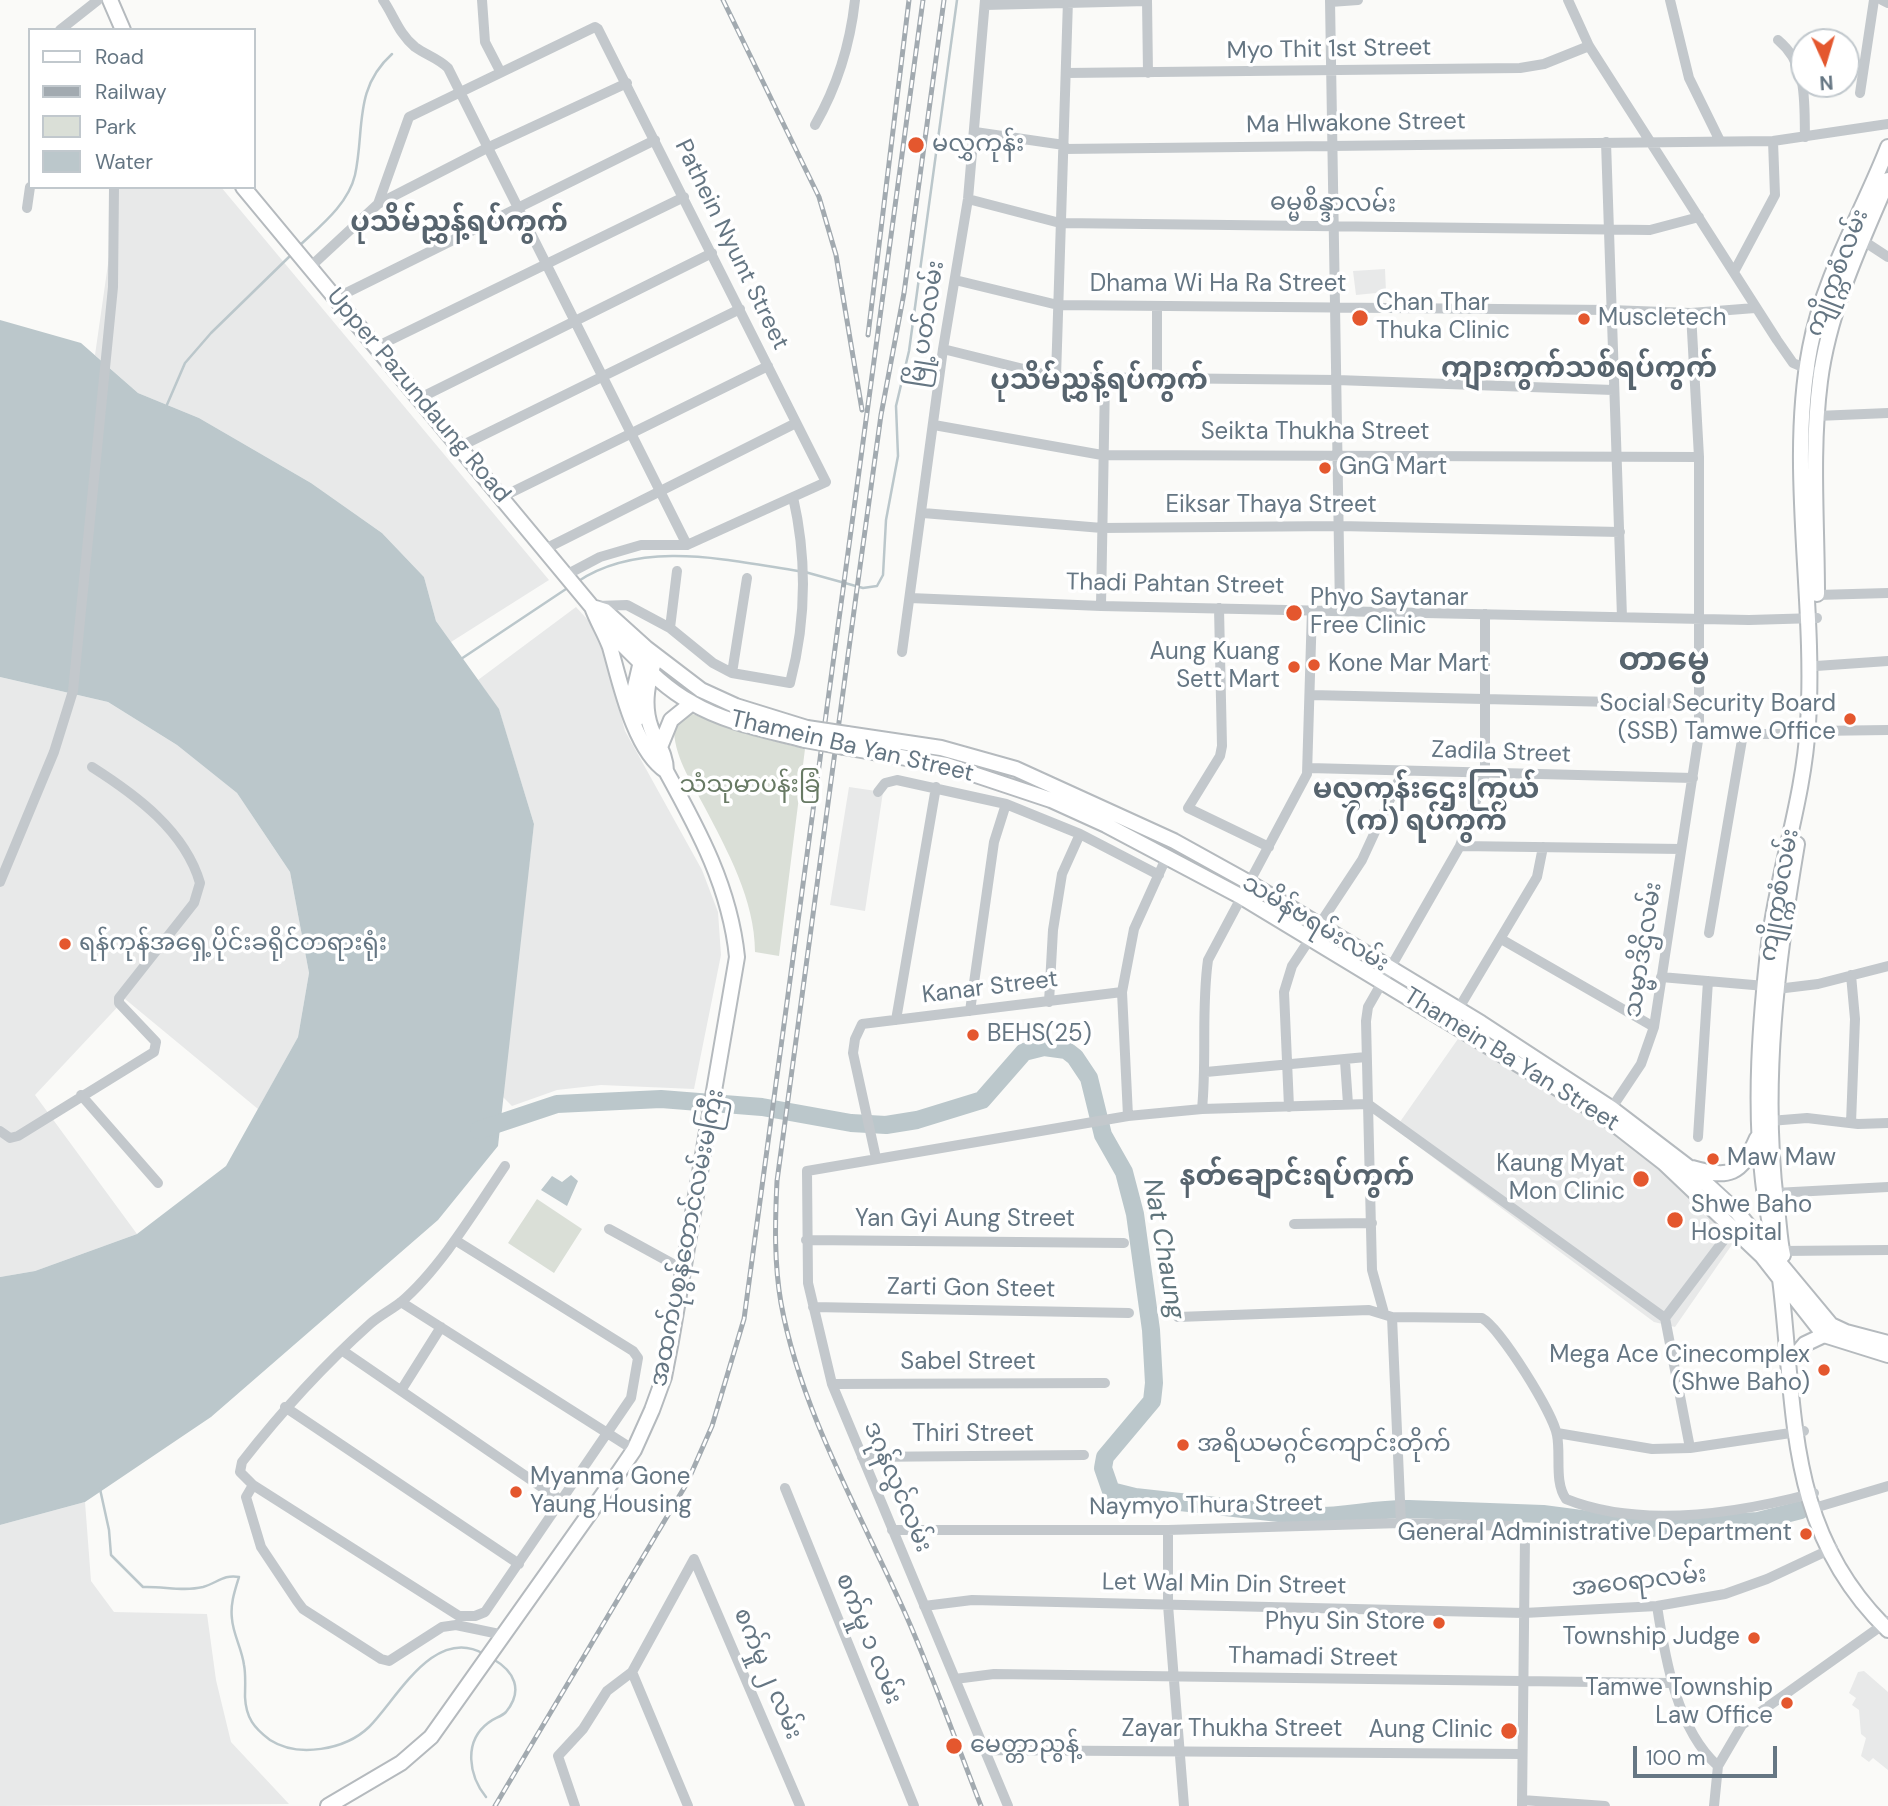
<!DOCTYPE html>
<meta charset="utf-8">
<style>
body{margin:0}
#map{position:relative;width:1888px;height:1806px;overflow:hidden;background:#fafaf8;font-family:"DM Sans",sans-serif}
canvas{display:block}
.legend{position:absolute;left:28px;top:28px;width:228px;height:161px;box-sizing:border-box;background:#fff;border:2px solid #c1c8cd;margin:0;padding:9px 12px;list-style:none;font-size:21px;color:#657683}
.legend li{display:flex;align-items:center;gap:14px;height:35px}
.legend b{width:35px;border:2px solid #c1c8cd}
.north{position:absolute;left:1790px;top:28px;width:70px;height:70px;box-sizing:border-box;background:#fff;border:2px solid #c1c8cd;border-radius:50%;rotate:176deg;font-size:19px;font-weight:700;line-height:28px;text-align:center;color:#657683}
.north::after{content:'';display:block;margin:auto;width:24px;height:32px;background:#e4572e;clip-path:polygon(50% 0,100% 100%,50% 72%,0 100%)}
.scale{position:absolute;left:1633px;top:1746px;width:144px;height:32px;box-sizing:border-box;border:4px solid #657683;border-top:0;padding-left:9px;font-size:21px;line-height:24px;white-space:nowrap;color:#657683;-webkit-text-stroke:5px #fff;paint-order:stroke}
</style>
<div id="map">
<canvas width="1888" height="1806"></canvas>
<ul class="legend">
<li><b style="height:9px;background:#fff"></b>Road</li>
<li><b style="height:9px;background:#a2aab0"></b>Railway</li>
<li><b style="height:19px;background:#dadfd7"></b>Park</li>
<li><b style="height:19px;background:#bbc7cb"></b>Water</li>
</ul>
<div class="north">N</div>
<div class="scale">100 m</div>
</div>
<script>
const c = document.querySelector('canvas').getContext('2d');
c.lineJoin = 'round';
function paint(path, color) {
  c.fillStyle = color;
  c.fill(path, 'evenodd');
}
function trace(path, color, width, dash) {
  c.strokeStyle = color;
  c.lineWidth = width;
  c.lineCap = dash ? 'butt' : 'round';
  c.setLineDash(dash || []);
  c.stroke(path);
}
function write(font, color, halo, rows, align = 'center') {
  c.font = font + ' "DM Sans","Noto Sans Myanmar",sans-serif';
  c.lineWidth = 7;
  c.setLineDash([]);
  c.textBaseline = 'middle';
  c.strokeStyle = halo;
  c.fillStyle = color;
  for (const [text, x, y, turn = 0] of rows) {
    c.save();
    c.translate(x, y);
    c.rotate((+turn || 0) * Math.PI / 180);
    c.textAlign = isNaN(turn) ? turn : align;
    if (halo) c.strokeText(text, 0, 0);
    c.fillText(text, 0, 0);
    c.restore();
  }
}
const built = new Path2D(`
 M 119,187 L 221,187 L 549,580 L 451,642 L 436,621 L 424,577 L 382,533 L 311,483 L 199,418 L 138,393 L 95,355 Z
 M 1385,269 L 1386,292 L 1356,295 L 1353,271 Z
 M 576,607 L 598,631 L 625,731 L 702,870 L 718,912 L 721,955 L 694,1089 L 601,1085 L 557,1090 L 512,1106 L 501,1095 L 534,824 L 499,710 L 478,680 Z
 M 0,677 L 108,702 L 177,745 L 237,793 L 290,872 L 309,973 L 298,1037 L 258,1109 L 125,999 L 35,1095 L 137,1234 L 35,1271 L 0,1277 Z
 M 849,787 L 883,792 L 865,911 L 830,905 Z
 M 1460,1036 L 1636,1146 L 1738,1236 L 1675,1327 L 1654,1322 L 1395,1129 Z
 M 85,1502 L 91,1581 L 114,1612 L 207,1614 L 216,1680 L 231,1742 L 289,1804 L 0,1806 L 0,1525 Z
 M 1864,1671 L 1888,1692 L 1888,1770 L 1873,1758 L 1869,1762 L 1861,1756 L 1866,1738 L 1861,1734 L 1859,1710 L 1852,1705 L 1856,1698 L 1849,1693 L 1858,1672 Z`);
const green = new Path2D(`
 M 690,713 L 750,735 L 805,749 L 779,956 L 755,952 C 755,900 727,850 704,806 C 691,781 673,755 674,726 Z
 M 537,1199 L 582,1229 L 554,1273 L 508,1243 Z`);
const water = new Path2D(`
 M 0,320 L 81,343 L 138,393 L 199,418 L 311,483 L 382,533 L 424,577 L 436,621 L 499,709 L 534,824 L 498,1146 L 438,1220 L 211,1417 L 85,1502 L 0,1525 L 0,1277 L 35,1271 L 137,1234 L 226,1166 L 298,1037 L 309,973 L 290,872 L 237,793 L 177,745 L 108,702 L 0,677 Z
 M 571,1175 L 578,1181 L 567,1206 L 541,1190 L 552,1176 L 562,1182 Z`);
const stream = new Path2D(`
 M 298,247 C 319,227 348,205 355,175 C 365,130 353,89 392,54
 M 166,407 L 185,363 L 211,333 L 291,255
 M 805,572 L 863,588 L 877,586 L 883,575 L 886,520 L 898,456 L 896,406 L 909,351 L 957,0
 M 577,582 C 641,539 727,560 798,571
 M 461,659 L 569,587
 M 100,1489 L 109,1530 L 111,1555 L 143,1587 C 163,1586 183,1592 203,1587 C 217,1583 224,1574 239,1577 C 235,1590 230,1604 232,1619 C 233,1634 242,1649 244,1665 C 246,1675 245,1686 245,1697 C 246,1718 254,1728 270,1740 C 298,1758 345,1750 369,1727 C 397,1699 434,1625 484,1654
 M 486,1797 C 469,1776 463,1742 488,1723 C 494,1718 501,1717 506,1712 C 524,1690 514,1671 493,1659
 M 496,1805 L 497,1806`);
const river = new Path2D(`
 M 479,1130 L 557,1104 L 661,1099 L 762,1107 L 851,1123 L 886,1125 L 917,1120 L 982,1100 L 1024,1052 L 1044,1047 L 1066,1050 L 1075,1057 L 1089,1078 L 1103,1135 L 1124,1172 L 1135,1214 L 1151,1330 L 1154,1383 L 1152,1401 L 1105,1457 L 1103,1468 L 1111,1491 L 1135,1497 L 1306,1516 C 1341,1518 1374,1508 1409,1509 L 1543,1514 L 1650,1528 L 1758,1521 L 1801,1510`);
const minor = new Path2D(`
 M 383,0 C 394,16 399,34 415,47 C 426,55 438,58 448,68 L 687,545
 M 482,0 L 485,42 L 500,71
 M 1147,0 L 1148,73
 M 1330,0 L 1340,610
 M 1568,0 L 1589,46 L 1777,340 L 1793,363 L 1812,371
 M 1670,0 L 1689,78 L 1720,141
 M 1882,0 L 1888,3
 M 1330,2 L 1358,0
 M 985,5 L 1147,1
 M 60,30 L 98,0
 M 1778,40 C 1808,65 1804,100 1805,137
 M 1066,73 L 1520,68 L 1544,64 L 1589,46
 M 1860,93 L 1874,0
 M 815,125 C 838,85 850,46 855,0
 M 975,132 L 1064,145
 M 1606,142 L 1622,617
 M 1064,149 L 1773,141 L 1888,124
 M 968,199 L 1060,223 L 1650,230 L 1699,217
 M 378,204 L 409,117 L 595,27 L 598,29 L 826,482 L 687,545 L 641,545 L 600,557 L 566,575
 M 27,208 L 30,187
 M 1862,240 L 1888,257
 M 309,268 L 378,204 L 489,147 L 627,83
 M 1734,272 L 1775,195 L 1773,141
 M 955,280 L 1058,305 L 1610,310 L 1691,313 L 1755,308
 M 336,298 L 655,140
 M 1157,306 L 1157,379
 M 376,347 L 684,197
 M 943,349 L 1056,377 L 1337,380 L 1613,390
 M 1056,377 L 1068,0
 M 418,399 L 712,253
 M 1817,416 L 1888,413
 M 934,425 L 1102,455 L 1699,457
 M 459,447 L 740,309
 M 502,497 L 768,366
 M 923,513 L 1102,528 L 1339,526 L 1620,532
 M 545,549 L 796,423
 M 1817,595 L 1888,593
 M 910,598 L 1101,606 L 1749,620 L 1817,618
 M 597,606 L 627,605 L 670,628 L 713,663 L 732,673 L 790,683 C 806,622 807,558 793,497
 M 1101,606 L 1105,380
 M 1219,608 L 1222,746 L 1220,756 L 1188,808 L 1269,847
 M 670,628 L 677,571
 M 902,652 L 943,349 L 968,199 L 985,0
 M 1816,666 L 1888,661
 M 732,673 L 747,578
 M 1311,695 L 1700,704
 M 1814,731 L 1888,730
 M 1699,734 L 1807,734
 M 1309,768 L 1693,778
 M 878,792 L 885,783 L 897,780 L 1006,804 L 1080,834 L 1159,875
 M 1460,846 L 1681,849
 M 0,882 L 54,752 L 73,691 L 113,287 L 114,187
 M 1709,933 L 1743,734
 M 1501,939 L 1654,1027
 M 1661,977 L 1765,986
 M 1777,989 L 1818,984 L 1888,966
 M 1049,1002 L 1053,930 L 1062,874 L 1080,834
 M 970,1011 L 994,842 L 1006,804
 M 896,1020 L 936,787
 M 1450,1023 L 1537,877 L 1543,847
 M 1345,1061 L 1348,1104
 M 1206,1072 L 1366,1057
 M 81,1095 L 158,1183
 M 1368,1104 L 1665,1318 L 1690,1448
 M 1289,1107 L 1284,992 L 1292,966 L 1362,860 L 1403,771
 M 1202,1109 C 1207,1059 1201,1009 1208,960 L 1307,774 L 1312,609
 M 1609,1112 L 1641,1064 L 1654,1027 L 1699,734 L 1699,457 L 1691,313
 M 1128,1116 L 1122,992 L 1134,929 L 1167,856
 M 1770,1121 L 1807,1118 L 1858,1124 L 1888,1123
 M 1851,1123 L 1855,1019 L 1851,975
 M 0,1131 L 10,1138 L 18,1136 L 154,1052 L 156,1042 L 119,1003 L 119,998 L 194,903 L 200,883 C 185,831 136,795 92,767
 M 1698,1137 L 1708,981
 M 876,1158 L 853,1053 L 855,1039 L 862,1024 L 1122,992
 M 1775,1193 L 1888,1187
 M 1294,1224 L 1372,1223
 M 609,1229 L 684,1270
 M 455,1240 L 633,1351 L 638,1358 L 631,1398 L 485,1612 L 475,1616 L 459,1616 L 253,1485 L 240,1472 L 242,1462 C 281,1412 323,1366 370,1324 C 379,1316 391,1310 401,1302 C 440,1269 476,1209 505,1166
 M 806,1240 L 1124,1243
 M 1782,1251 L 1888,1250
 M 401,1302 L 634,1450
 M 813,1307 L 1129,1313
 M 1384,1313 L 1372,1270 L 1366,1021 L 1368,1007 L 1460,846 L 1485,775 L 1485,614
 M 1178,1317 L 1369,1310 L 1392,1317 L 1482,1318 C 1501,1329 1553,1413 1557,1435 C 1561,1455 1554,1482 1566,1499 C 1640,1529 1739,1513 1814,1493
 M 1392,1317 L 1401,1523
 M 1665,1318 L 1733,1228
 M 343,1351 L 562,1501
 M 832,1384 L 1105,1383
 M 402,1389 L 441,1327
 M 285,1407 L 519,1564
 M 1557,1433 L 1652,1449 L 1690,1448 L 1804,1431
 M 862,1457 L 1084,1455
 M 253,1485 L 246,1497 L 261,1547 L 297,1601 L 303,1609 L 381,1659 L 389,1661 L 442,1627 L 456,1625 L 504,1635
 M 785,1488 L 914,1806
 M 1811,1509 L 1888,1486
 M 892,1530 L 1168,1530 L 1401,1523 L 1510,1526 L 1519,1530 L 1525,1537 L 1522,1806
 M 1168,1530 L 1168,1605 L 1184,1806
 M 694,1559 L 800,1806
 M 924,1606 L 972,1600 L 1524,1613 L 1657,1606 L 1725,1594 L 1767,1579 L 1833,1548
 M 1657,1606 C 1665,1658 1677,1730 1718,1766
 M 632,1672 L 688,1806
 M 955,1679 L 994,1674 L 1671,1683
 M 984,1750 L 1522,1754
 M 1522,1800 L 1605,1806
 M 575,1806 L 558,1756 L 583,1729 L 607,1691 L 632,1672 L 694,1559
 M 1008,1806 L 832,1384 L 808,1283 L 807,1171 L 1128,1116 L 1202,1109 L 1368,1104
 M 1714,1806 L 1718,1766 L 1742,1725 L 1888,1621`);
const major = new Path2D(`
 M 110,0 L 123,30
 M 1888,147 C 1862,213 1823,278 1810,348 C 1787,469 1816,600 1808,724 C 1804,798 1778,870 1769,943 C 1760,1022 1754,1103 1763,1181 C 1767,1217 1777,1252 1781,1287 C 1796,1417 1787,1532 1888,1630
 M 243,187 L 592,607 C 597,621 605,633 610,647 C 620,682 634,750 666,771
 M 1817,594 C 1817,524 1811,451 1820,381 C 1829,311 1860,245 1888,180
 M 592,607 L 605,611 L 646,648 L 701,690 L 736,706 L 807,728
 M 603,626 C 632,652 657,684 692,703 C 726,723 767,730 805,740
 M 636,720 L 635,687 L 642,657
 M 847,734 L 941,748 L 1016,769 L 1174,841 L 1248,882 L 1481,1023 L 1611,1108 L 1687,1166 L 1737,1212 L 1831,1325 L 1846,1332 L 1888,1343
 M 660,747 L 671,720 L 692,703
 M 844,747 L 946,765 L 1051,800 L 1106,825 L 1240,896 L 1605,1117 L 1664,1163 L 1762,1256 L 1824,1335 L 1888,1355
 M 1692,1168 C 1729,1179 1741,1175 1757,1138
 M 1783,1255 C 1779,1238 1779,1219 1776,1202 C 1762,1082 1777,962 1797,844
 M 1796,1355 L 1805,1344 L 1824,1335
 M 328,1806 L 401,1763 L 431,1737 L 619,1472 L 634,1450 L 652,1410 L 664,1377 L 671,1341 L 737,957 C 730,888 699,831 666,771 C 666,754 657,744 651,728 C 642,704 648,680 656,656`);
const rail = new Path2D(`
 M 723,0 L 819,197 L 836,255 L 862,410
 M 944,0 L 904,293 L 881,415 L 859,574 L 777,1181 C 775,1222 774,1263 781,1303 C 800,1409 861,1515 905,1613 C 933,1676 956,1742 981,1806
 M 868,335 L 909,0
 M 495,1806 L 687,1483 L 712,1426 L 744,1319 L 923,0`);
const majorBridge = new Path2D(`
 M 807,728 L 847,734
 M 805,740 L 844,747`);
const markers = [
 [916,145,9,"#e4572e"],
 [1360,318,9,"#e4572e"],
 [1584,319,7,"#e4572e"],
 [1325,468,7,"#e4572e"],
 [1294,613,9,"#e4572e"],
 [1314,665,7,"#e4572e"],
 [1294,667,7,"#e4572e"],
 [1850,719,7,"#e4572e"],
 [65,944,7,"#e4572e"],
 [973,1035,7,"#e4572e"],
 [1713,1159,7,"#e4572e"],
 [1641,1179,9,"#e4572e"],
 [1675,1220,9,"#e4572e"],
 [1824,1370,7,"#e4572e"],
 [1183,1445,7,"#e4572e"],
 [516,1492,7,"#e4572e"],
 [1806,1534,7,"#e4572e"],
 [1439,1623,7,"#e4572e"],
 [1754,1638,7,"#e4572e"],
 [1787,1703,7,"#e4572e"],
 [1509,1731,9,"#e4572e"],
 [954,1746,9,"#e4572e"]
];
const streetNames = [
 ["Myo Thit 1st Street",1329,50,-1],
 ["Ma Hlwakone Street",1356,124,-1],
 ["ဓမ္မစိန္ဒာလမ်း",1333,204,1],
 ["Pathein Nyunt Street",731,245,64],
 ["ကျိုက္ကစံလမ်း",1838,273,-69],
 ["Dhama Wi Ha Ra Street",1218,285],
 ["မြို့ပတ်လမ်း",927,324,-81],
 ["Upper Pazundaung Road",418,396,50],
 ["Seikta Thukha Street",1315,433],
 ["Eiksar Thaya Street",1271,506],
 ["Thadi Pahtan Street",1175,585,1],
 ["Thamein Ba Yan Street",852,747,13],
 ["Zadila Street",1501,753,2],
 ["ကျိုက္ကစံလမ်း",1780,895,-80],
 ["သမိန်ဗရမ်းလမ်း",1315,924,31],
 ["သမ္မာဒိဌိလမ်း",1644,950,-81],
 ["Kanar Street",990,988,-7],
 ["Thamein Ba Yan Street",1511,1060,32],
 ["Yan Gyi Aung Street",965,1220],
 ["အထက်ပုစွန်တောင်လမ်းမကြီး",688,1238,-79],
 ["Zarti Gon Steet",971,1289,1],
 ["Sabel Street",968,1363],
 ["Thiri Street",973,1435],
 ["ဒဂုန်လွင်လမ်း",897,1487,67],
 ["Naymyo Thura Street",1206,1506,-1],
 ["အဝေရာလမ်း",1639,1582,-6],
 ["Let Wal Min Din Street",1224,1585,1],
 ["စက်မှု ၁ လမ်း",868,1639,68],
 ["Thamadi Street",1313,1658,1],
 ["စက်မှု ၂ လမ်း",767,1674,67],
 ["Zayar Thukha Street",1232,1730]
];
const poiNames = [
 ["မလွှကုန်း",932,145],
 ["Chan Thar",1376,304],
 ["Thuka Clinic",1376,332],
 ["Muscletech",1598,319],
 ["GnG Mart",1339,468],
 ["Phyo Saytanar",1310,599],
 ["Free Clinic",1310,627],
 ["Aung Kuang",1280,653,"right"],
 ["Sett Mart",1280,681,"right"],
 ["Kone Mar Mart",1328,665],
 ["Social Security Board",1836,705,"right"],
 ["(SSB) Tamwe Office",1836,733,"right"],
 ["ရန်ကုန်အရှေ့ပိုင်းခရိုင်တရားရုံး",79,944],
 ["BEHS(25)",987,1035],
 ["Maw Maw",1727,1159],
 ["Kaung Myat",1625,1165,"right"],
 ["Mon Clinic",1625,1193,"right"],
 ["Shwe Baho",1691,1206],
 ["Hospital",1691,1234],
 ["Mega Ace Cinecomplex",1810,1356,"right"],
 ["(Shwe Baho)",1810,1384,"right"],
 ["အရိယမဂ္ဂင်ကျောင်းတိုက်",1197,1445],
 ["Myanma Gone",530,1478],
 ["Yaung Housing",530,1506],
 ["General Administrative Department",1792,1534,"right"],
 ["Phyu Sin Store",1425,1623,"right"],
 ["Township Judge",1740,1638,"right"],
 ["Tamwe Township",1773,1689,"right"],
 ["Law Office",1773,1717,"right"],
 ["Aung Clinic",1493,1731,"right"],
 ["မေတ္တာညွန့်",970,1746]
];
const parkNames = [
 ["သံသုမာပန်းခြံ",750,786]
];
const waterNames = [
 ["Nat Chaung",1163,1249,80]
];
const quarterNames = [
 ["ပုသိမ်ညွှန့်ရပ်ကွက်",459,224],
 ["ကျားကွက်သစ်ရပ်ကွက်",1579,370],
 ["ပုသိမ်ညွှန့်ရပ်ကွက်",1099,382],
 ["မလွှကုန်းဌေးကြွယ်",1426,791],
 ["(က) ရပ်ကွက်",1426,823],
 ["နတ်ချောင်းရပ်ကွက်",1297,1178]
];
const districtNames = [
 ["တာမွေ",1664,662]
];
paint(built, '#e8e9e9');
paint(green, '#dadfd7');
paint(water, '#bbc7cb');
trace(stream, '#bbc7cb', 2.5);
trace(river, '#bbc7cb', 18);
trace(major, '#b5babe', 18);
trace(minor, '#c3c8cc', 10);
trace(major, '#fff', 14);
trace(rail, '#a2aab0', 5);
trace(rail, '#fff', 2.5, [8]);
trace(majorBridge, '#b5babe', 18, []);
trace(majorBridge, '#fff', 14);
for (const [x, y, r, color] of markers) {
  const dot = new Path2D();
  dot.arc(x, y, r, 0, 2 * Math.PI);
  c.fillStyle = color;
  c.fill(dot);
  trace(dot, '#fff', 2.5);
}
write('24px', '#657683', '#fff', streetNames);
write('24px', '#657683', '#fff', poiNames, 'left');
write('24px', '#687a64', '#fff', parkNames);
write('italic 26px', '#60757c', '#fff', waterNames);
write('bold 28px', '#57646e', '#fff', quarterNames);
write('bold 32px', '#57646e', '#fff', districtNames);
</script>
